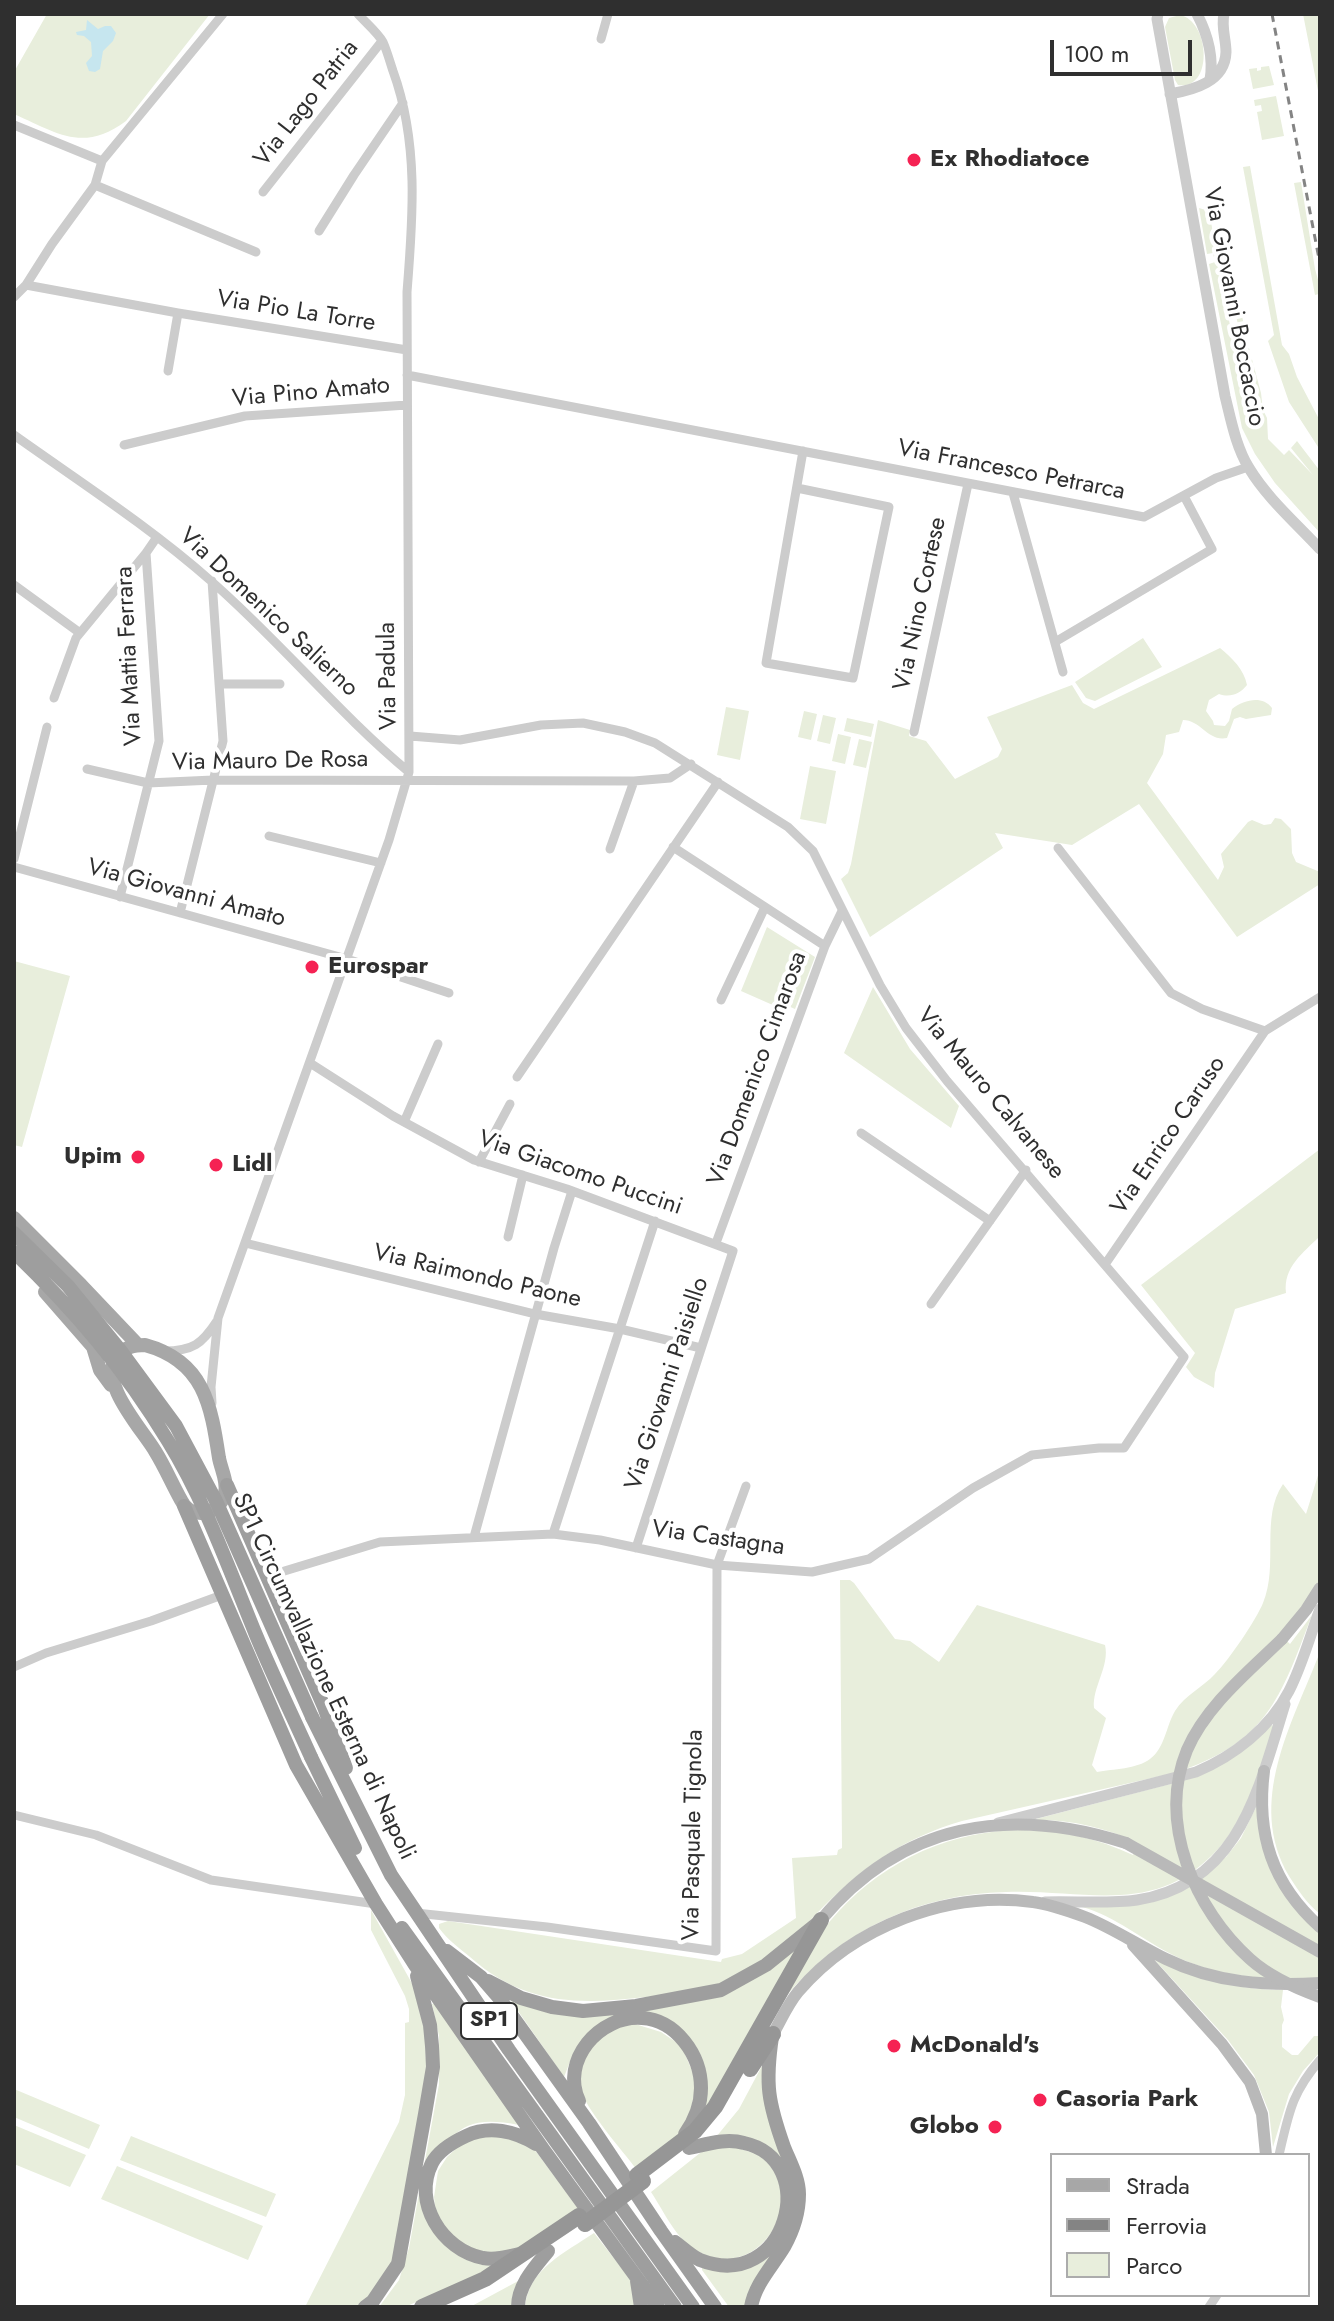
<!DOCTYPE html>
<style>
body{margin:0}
#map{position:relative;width:1334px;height:2321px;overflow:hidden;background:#fff;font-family:Jost,sans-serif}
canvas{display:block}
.frame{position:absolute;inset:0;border:16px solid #2f2f2f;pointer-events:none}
.legend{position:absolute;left:1050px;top:2153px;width:260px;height:144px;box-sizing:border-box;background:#fff;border:2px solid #acacac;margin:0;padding:10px 14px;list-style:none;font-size:24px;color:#2f2f2f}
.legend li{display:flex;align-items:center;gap:16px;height:40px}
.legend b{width:40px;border:2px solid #acacac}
.scale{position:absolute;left:1050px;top:40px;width:142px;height:36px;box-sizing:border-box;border:4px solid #2f2f2f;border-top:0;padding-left:10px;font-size:24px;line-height:28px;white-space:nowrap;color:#2f2f2f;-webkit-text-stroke:6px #fff;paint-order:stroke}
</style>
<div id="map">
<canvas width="1334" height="2321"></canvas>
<div class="frame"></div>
<ul class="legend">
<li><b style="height:10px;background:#a7a7a7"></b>Strada</li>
<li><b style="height:10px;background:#848484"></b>Ferrovia</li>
<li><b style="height:22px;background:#e8eedc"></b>Parco</li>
</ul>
<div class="scale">100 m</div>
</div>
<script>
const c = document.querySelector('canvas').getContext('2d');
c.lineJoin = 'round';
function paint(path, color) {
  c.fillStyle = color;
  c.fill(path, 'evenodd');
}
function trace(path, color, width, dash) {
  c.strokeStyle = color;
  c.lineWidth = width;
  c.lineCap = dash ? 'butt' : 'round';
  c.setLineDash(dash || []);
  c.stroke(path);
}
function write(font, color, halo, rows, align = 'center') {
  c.font = font + ' Jost,sans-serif';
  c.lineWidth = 8;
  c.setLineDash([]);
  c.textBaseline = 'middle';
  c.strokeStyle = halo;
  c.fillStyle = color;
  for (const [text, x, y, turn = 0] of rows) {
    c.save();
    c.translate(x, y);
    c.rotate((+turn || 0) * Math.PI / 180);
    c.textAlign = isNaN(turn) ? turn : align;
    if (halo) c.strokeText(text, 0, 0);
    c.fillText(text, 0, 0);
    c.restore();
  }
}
const green = new Path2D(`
 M 47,14 L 210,14 L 126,121 C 83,153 57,133 14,114 L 14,72 Z
 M 1303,14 L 1320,14 L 1320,101 Z
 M 1180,15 C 1210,21 1214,91 1178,85 L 1175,80 L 1165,27 L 1169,18 Z
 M 1269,66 L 1274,85 L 1253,89 L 1249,69 L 1257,68 L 1257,71 L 1261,70 L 1261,67 Z
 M 1276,96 L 1284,136 L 1262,140 L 1257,112 L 1262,111 L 1261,105 L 1255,106 L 1254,100 Z
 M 1250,166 L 1282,345 L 1289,354 L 1297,377 L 1320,421 L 1320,450 L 1289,402 L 1268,341 L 1274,335 L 1243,167 Z
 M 1301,182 L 1315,269 L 1320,287 L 1320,300 L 1319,294 L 1315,295 L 1294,183 Z
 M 1199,208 L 1209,211 L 1233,342 L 1239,367 L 1250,380 L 1227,274 L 1234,272 L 1246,337 L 1261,393 L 1263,410 L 1267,418 L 1268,439 L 1284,455 L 1289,450 L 1313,475 L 1291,448 L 1297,441 L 1320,471 L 1320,533 L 1275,483 L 1255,454 L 1242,428 L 1209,264 L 1215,262 L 1213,253 L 1207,254 Z
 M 1143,638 L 1162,667 L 1095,701 L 1086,698 L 1075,682 Z
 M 1220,648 C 1232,658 1244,669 1247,685 C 1240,694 1230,698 1219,694 L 1209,700 L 1206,711 L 1213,721 L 1214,725 L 1225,726 L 1229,721 L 1232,709 C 1244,700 1262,695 1272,708 L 1271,715 L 1246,719 L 1240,717 L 1234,719 L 1227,738 C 1208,742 1201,720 1183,720 L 1179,732 L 1166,735 L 1163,754 L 1147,783 L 1218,880 L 1224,867 L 1221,854 L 1248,822 L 1252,820 L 1264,825 L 1271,824 L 1275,818 L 1281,819 L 1291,829 L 1292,853 L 1296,862 L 1320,872 L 1320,884 L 1237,937 L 1139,804 L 1072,845 L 995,833 L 1003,848 L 870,937 L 841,879 L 848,873 L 851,864 L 878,720 L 910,730 L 909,736 L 926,741 L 955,779 L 998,757 L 1002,749 L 987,717 L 1072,685 L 1083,703 L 1094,709 Z
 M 726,707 L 749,711 L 740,760 L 717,755 Z
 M 804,711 L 817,714 L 811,740 L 798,737 Z
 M 823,715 L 836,718 L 830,744 L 817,741 Z
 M 847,718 L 874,724 L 871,737 L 844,731 Z
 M 838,734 L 851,737 L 845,764 L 832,761 Z
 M 859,739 L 872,742 L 866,768 L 853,765 Z
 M 810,766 L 836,771 L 826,824 L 800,819 Z
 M 767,927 L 815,957 L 795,1009 L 777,1001 L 775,1006 L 741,991 Z
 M 14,961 L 70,976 L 22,1147 L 14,1145 Z
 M 873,987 L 910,1049 L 959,1106 L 951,1128 L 844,1053 Z
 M 1320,1149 L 1320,1236 C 1303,1253 1283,1267 1286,1293 L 1235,1309 L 1215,1373 L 1214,1388 L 1194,1377 L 1186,1367 L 1195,1353 L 1141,1285 Z
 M 1320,1469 L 1320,1580 L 1308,1601 L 1280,1634 L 1290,1644 L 1312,1615 C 1280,1699 1267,1743 1174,1773 L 962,1821 C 904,1838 866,1865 824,1906 C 809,1921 794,1940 776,1952 C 761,1962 728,1982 712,1987 C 691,1994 668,1995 646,1997 C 578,2005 524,2005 470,1957 C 459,1948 447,1939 439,1928 L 439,1924 L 448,1921 L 721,1962 L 722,1959 L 742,1954 L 796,1918 L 792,1858 L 837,1855 L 838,1850 L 842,1848 L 840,1580 L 850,1580 L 854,1583 L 895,1639 L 910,1641 L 939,1662 L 977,1605 L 1105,1645 C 1110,1666 1092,1687 1094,1708 L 1106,1718 L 1092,1765 L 1097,1772 C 1113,1769 1137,1769 1150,1759 C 1165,1748 1166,1726 1175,1711 C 1185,1695 1203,1687 1215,1674 C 1229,1660 1256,1620 1263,1603 C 1279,1565 1260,1518 1283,1484 L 1306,1514 Z
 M 1320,1652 L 1320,1914 C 1307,1904 1298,1890 1289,1876 C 1246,1802 1292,1724 1320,1652 Z
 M 1272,1725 L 1275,1727 C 1260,1767 1248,1815 1219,1848 C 1156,1918 1086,1889 1006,1892 C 920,1894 843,1929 787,1995 C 802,1968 816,1935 838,1912 C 914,1829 1032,1807 1133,1855 L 1138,1843 C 1105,1827 1069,1819 1032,1820 L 1174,1783 Z
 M 1259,1801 L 1270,1865 L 1320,1927 L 1320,1978 C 1271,1981 1220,1978 1175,1956 C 1144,1941 1115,1916 1082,1907 L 1148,1902 L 1226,1857 L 1241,1838 Z
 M 371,1910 L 414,1987 L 424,2020 L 427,2080 L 394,2263 L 360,2307 L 305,2307 L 399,2122 L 405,2095 L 405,2023 L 409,2022 L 409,2009 L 405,1996 L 371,1930 Z
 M 802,1941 L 706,2108 L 706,2071 L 696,2046 L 637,2013 L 580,2045 L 571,2059 L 564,2077 L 509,1998 L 551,2011 L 705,1999 Z
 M 1153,1958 C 1202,1979 1229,1989 1283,1990 L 1281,2007 L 1284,2020 L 1282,2025 L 1282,2047 L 1292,2055 L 1298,2055 L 1314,2036 L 1320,2036 L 1320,2052 L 1303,2071 L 1289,2094 L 1273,2147 L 1269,2112 L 1254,2075 L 1228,2040 Z
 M 436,2003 L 519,2125 C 458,2113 451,2135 424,2182 L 450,2249 L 465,2259 L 492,2266 L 492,2268 L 405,2307 L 379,2307 L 399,2280 L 409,2248 L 439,2084 L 439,2036 L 432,2004 Z
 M 635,2024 L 661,2032 L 676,2042 L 683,2049 L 697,2083 L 686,2129 L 637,2170 C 623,2151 584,2108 580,2087 C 576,2065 590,2040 610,2030 C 617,2026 628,2026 635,2024 Z
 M 763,2064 L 788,2168 L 716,2137 L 739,2109 Z
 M 14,2089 L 100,2125 L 89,2149 L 14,2117 Z
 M 14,2125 L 86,2155 L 70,2187 L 14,2164 Z
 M 495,2134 L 532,2146 L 580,2211 L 520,2252 L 495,2257 L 455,2242 L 436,2214 L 434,2197 L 438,2171 L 447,2157 L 460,2145 L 478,2136 Z
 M 131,2136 L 276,2194 L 266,2217 L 120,2160 Z
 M 733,2146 C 743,2150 758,2153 766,2161 C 808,2205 757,2281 701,2253 C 677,2242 665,2213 651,2192 L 700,2153 L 707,2149 Z
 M 117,2166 L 263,2226 L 248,2260 L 101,2199 Z
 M 594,2233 L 628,2276 L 634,2287 L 636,2307 L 525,2307 C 528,2269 566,2252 594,2233 Z
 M 778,2245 L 748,2307 L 729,2307 L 702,2270 L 702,2266 L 710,2268 Z
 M 520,2280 L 516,2307 L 470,2307 Z`);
const water = new Path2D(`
 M 87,20 L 98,29 L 105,26 L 111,26 L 116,33 L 113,41 L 103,51 L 100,69 L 95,72 L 89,71 L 86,63 L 92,56 L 91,42 L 84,36 L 77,35 L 76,32 L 86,30 Z`);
const minor = new Path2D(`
 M 601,39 L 608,14
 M 14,125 L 102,161
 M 95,185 L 256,252
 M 263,192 L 382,41
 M 319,231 L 354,175 L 403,103
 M 26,285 L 178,313 L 407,350
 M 14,297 L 26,285 L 52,244 L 95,185 L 102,161 L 223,14
 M 168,371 L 178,313
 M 407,375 L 1144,517 L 1216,478 L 1248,467
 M 14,435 C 80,482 150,527 211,581 C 280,641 339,714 409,772
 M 124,445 L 245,416 L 407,405
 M 797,488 L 889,507 L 853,678 L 766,663 L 803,451
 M 1013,493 L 1063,672
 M 14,585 L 80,633
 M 1055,642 L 1212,549 L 1184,496
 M 219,684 L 280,684
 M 54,698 L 76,638 L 146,553
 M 914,732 L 968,484
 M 87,769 L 148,783 L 213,780 L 634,781 L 670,778 L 691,764
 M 269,836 L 381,863
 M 673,847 L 825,946
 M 1058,848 L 1171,993 L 1202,1009 L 1265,1031 L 1106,1263
 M 610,849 L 634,781
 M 14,859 L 47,727
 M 14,867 L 347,959 L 449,993
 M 120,897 L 159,741 L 146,553 L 157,537
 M 180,913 L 223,741 L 212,581
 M 721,1000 L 765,907
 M 1265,1031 L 1320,997
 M 310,1063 L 393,1116 L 474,1160 L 567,1189 L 733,1251 L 636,1548
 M 517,1077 L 718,782
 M 404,1122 L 438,1044
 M 861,1133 L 990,1221
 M 479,1162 L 510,1104
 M 508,1237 L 523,1175
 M 245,1243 L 535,1314 L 620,1329 L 701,1348
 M 716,1243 L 825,946 L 842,911
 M 931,1304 L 1026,1170
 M 164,1351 C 193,1351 202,1344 217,1321
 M 212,1403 L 211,1387 L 218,1318 L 389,840 L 409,772 L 407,292 C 413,218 419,142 393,71 C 390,62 387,51 383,42 C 377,32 366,23 358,14
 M 553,1534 L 655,1221
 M 474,1537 L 554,1248 L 572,1191
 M 268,1576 L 380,1542 L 553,1534 L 600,1540 L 717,1565 L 812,1572 L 869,1559 L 973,1488 L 1032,1455 L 1099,1448 L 1124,1448 L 1184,1357 L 947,1081 L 906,1028 L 880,985 L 813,851 L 788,827 L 655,743 L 625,732 L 583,723 L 541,725 L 460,740 L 410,736
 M 14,1667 L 46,1653 L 151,1621 L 222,1595
 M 14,1815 L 96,1835 L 211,1880 L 376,1904
 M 416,1913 L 547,1927 L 716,1951 L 717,1565 L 746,1486
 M 1279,2155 C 1289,2113 1291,2094 1320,2060
 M 1209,2307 L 1217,2295`);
const tertiary = new Path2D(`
 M 1158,14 L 1157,19 L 1225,396 C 1231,420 1236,447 1249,468 C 1267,498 1296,523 1320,549
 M 1197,14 C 1208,35 1214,56 1210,80
 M 1170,94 C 1193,90 1225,82 1226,52 C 1226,39 1221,27 1224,14
 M 998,1823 L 1196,1772 C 1234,1756 1270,1728 1289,1691 C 1302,1666 1310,1636 1320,1609
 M 1045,1902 C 1073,1901 1110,1904 1137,1900 C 1240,1884 1259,1787 1285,1704`);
const secondary = new Path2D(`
 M 1282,1639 L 1306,1610 L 1320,1588
 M 1264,1771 C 1256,1834 1272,1884 1320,1927
 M 821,1920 C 902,1823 1009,1805 1126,1843
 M 1133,1945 L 1222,2044 L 1250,2082 L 1262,2114 L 1266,2155
 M 773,2034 C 781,2020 788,2004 798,1992 C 853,1927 948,1890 1033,1902 C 1050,1904 1069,1911 1085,1917 C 1113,1928 1139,1946 1166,1959 C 1215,1983 1266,1986 1320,1983`);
const primary = new Path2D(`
 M 14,1218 L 81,1285 L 138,1345
 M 45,1292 L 93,1347 L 100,1370 L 111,1385
 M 145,1345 C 204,1361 211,1405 219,1458 C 221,1469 228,1482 225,1493 C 220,1515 191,1521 181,1500 C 172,1484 165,1467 155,1451 C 142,1429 96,1380 118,1356 C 125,1347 133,1345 145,1345 Z`);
const trunk = new Path2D(`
 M 227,1485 L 324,1707 L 346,1768
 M 184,1506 L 296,1765 L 376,1904 L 415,1965 L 543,2149 L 658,2307
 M 312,1717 L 391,1875 L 509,2050 L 693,2307
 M 311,1757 L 355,1848
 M 402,1928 L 675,2307
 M 447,1951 L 481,1977 L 500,1999 L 589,2123 L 661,2231 L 715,2307
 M 488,1981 L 521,1998 L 552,2007 L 583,2011 L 636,2006 L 721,1990 L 766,1965 L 818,1923
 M 579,2101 C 560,2061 599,2015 642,2018 C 676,2020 701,2055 701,2088 C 701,2105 695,2120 685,2134
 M 675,2242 C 683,2248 691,2256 700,2260 C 787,2294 822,2160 744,2143 C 726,2138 708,2144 689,2148
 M 520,2254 C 507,2257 495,2260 483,2258 C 442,2250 412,2202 432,2163 C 439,2150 453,2142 466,2136 C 489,2125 515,2131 536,2144
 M 637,2281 L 641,2307
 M 365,2307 L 373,2301 L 398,2264 L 425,2114 L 433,2067 L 432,2046 L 430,2025 L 417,1976
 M 518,2307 C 518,2285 535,2267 548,2251
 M 751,2307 C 755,2284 772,2267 784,2247 C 793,2231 799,2213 799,2194 C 799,2178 790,2162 784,2147 C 768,2102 765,2084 772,2037`);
const motorway = new Path2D(`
 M 750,2069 L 773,2034
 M 637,2175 L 695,2131 L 715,2107 L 821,1920
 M 422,2307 L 485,2279 L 579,2216`);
const rail = new Path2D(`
 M 1272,14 L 1320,264`);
const secondaryBridge = new Path2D(`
 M 1282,1639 C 1248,1672 1206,1706 1187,1750 C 1157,1823 1195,1910 1250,1959 C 1270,1977 1295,1988 1320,1997
 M 1126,1843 L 1320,1952`);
const trunkBridge = new Path2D(`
 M 14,1233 L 68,1286 L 120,1350 L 176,1426 L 216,1501 L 312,1717
 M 14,1252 C 75,1311 124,1368 168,1441 C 205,1501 229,1569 256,1635 C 273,1676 293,1717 311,1757`);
const motorwayBridge = new Path2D(`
 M 585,2224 L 643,2181`);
const markers = [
 [914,160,8,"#f52253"],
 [312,967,8,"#f52253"],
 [138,1157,8,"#f52253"],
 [216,1165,8,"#f52253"],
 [894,2046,8,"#f52253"],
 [1040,2100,8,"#f52253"],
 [995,2127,8,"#f52253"]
];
const shields = [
 [489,2021,56]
];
const shieldNames = [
 ["SP1",489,2021]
];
const streetNames = [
 ["Via Lago Patria",307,104,-52],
 ["Via Giovanni Boccaccio",1233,307,79],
 ["Via Pio La Torre",296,312,9],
 ["Via Pino Amato",311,393,-5],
 ["Via Francesco Petrarca",1011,471,11],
 ["Via Nino Cortese",921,604,-78],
 ["Via Domenico Salierno",268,613,43],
 ["Via Mattia Ferrara",130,656,-93],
 ["Via Padula",389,676,-91],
 ["Via Mauro De Rosa",270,762,-1],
 ["Via Giovanni Amato",186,894,15],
 ["Via Domenico Cimarosa",758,1069,-70],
 ["Via Mauro Calvanese",990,1094,50],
 ["Via Enrico Caruso",1169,1136,-56],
 ["Via Giacomo Puccini",580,1174,19],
 ["Via Raimondo Paone",477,1277,13],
 ["Via Giovanni Paisiello",668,1384,-72],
 ["Via Castagna",718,1539,8],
 ["SP1 Circumvallazione Esterna di Napoli",323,1677,65],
 ["Via Pasquale Tignola",694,1835,-89]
];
const poiNames = [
 ["Ex Rhodiatoce",930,160],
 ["Eurospar",328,967],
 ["Upim",122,1157,"right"],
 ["Lidl",232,1165],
 ["McDonald's",910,2046],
 ["Casoria Park",1056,2100],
 ["Globo",979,2127,"right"]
];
paint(green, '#e8eedc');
paint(water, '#c6e6ef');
trace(minor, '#ccc', 9);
trace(tertiary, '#ccc', 11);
trace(secondary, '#b9b9b9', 12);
trace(primary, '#a7a7a7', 14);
trace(trunk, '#9e9e9e', 14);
trace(motorway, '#969696', 16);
trace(rail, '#848484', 3, [8, 6]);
trace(secondaryBridge, '#b9b9b9', 12);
trace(trunkBridge, '#9e9e9e', 14);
trace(motorwayBridge, '#969696', 16);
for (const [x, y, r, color] of markers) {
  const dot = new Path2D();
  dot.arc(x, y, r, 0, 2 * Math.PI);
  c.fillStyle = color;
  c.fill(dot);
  trace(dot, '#fff', 3);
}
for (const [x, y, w] of shields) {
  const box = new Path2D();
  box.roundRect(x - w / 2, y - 18, w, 36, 6);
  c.fillStyle = '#fff';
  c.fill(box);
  trace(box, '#2f2f2f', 2);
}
write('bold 22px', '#2f2f2f', null, shieldNames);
write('24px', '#2f2f2f', '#fff', streetNames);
write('bold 24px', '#2f2f2f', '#fff', poiNames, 'left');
</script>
